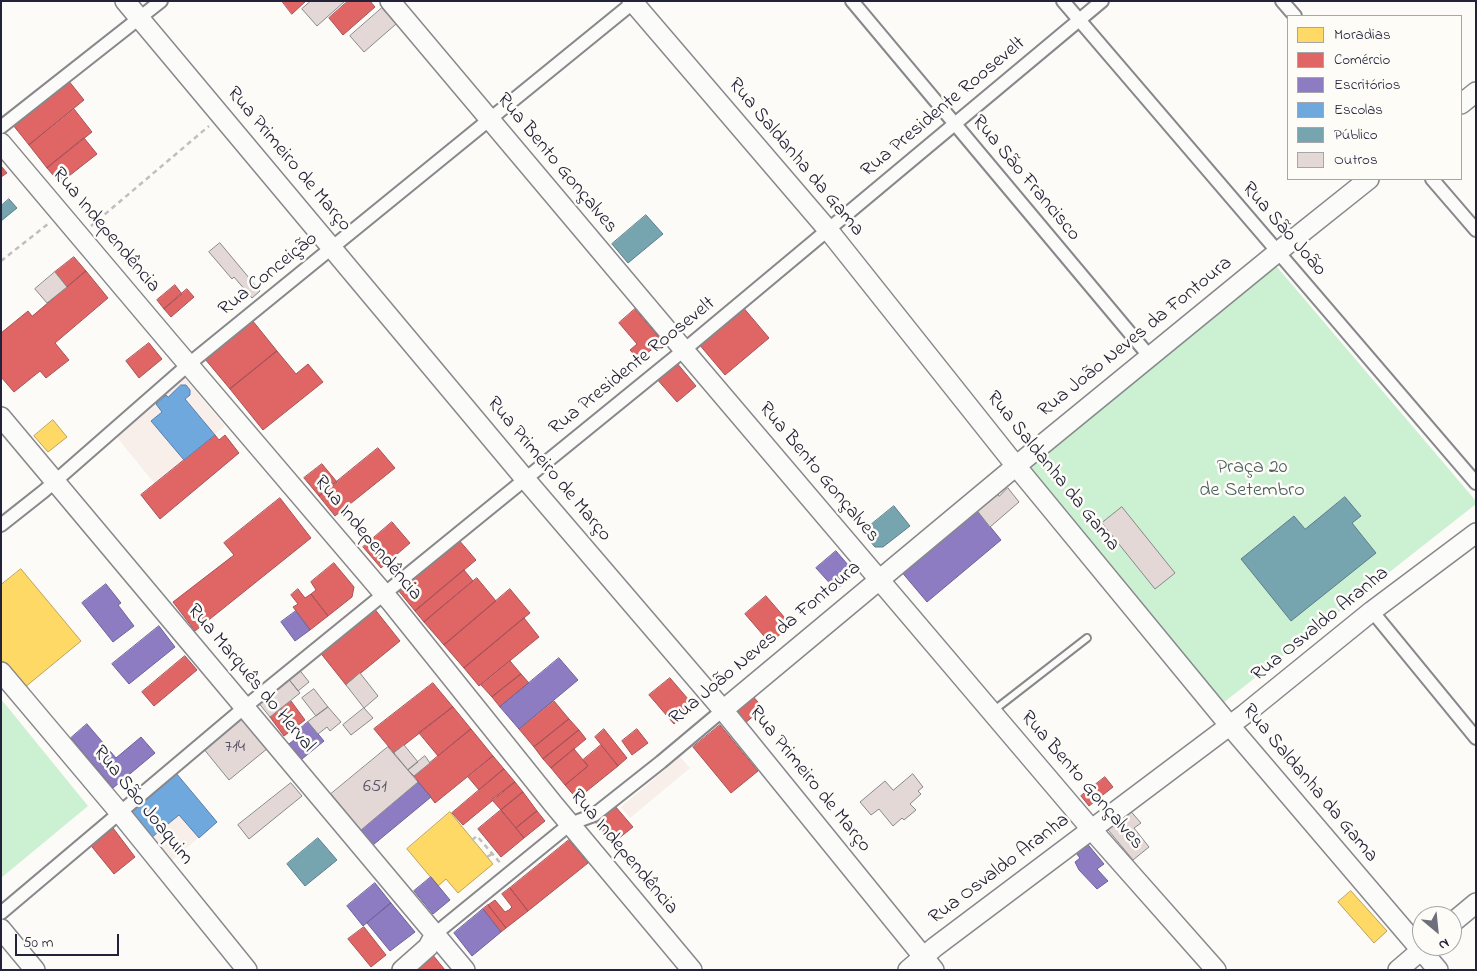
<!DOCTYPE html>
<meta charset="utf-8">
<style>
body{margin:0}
#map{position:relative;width:1477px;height:971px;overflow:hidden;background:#fcfbf8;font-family:"Indie Flower",sans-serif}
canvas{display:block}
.frame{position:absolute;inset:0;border:2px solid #22223b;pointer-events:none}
.legend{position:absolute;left:1287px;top:15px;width:175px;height:165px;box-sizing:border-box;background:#fdfcf7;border:1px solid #a5a5ac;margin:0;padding:6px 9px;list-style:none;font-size:15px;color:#22223b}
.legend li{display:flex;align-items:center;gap:10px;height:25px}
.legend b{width:25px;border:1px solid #a5a5ac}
.north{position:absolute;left:1412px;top:906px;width:50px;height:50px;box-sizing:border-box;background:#fdfcf7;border:1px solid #a5a5ac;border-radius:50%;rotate:152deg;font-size:14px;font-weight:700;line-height:20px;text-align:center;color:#22223b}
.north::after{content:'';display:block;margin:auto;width:18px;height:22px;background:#6e6e7d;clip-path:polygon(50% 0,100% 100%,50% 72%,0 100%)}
.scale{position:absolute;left:15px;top:934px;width:104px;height:22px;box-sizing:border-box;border:2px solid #22223b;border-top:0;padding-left:6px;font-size:15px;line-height:18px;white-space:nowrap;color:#22223b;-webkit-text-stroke:4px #fdfcf7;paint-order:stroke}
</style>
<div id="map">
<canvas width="1477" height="971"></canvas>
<div class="frame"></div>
<ul class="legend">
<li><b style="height:14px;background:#ffd966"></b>Moradias</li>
<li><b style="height:14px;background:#e06666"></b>Comércio</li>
<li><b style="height:14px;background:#8e7cc3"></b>Escritórios</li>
<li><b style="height:14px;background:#6fa8dc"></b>Escolas</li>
<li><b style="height:14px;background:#76a5af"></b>Público</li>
<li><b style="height:14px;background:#e3d8d6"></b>Outros</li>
</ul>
<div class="north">N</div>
<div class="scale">50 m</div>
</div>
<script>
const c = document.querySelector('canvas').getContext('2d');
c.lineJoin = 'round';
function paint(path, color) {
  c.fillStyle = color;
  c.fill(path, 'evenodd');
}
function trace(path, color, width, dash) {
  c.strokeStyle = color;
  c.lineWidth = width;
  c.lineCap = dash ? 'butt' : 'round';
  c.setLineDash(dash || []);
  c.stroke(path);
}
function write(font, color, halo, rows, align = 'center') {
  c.font = font + ' "Indie Flower",sans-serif';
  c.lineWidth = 5;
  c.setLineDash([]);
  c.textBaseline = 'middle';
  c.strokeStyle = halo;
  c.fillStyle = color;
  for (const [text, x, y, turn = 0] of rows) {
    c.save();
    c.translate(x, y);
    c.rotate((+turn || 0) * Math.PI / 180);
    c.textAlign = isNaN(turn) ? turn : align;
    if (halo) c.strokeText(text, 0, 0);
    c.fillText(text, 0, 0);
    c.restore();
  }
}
const built = new Path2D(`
 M 184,377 L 225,426 L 155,484 L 115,435 Z
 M 680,757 L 690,768 L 630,818 L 621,807 Z
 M 176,773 L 217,822 L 171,861 L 129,812 Z`);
const green = new Path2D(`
 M 1272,261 L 1476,501 L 1476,504 L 1223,703 L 1024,463 Z
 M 1,699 L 88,806 L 1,878 Z`);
const homes = new Path2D(`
 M 53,420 L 67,437 L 48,452 L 34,436 Z
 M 21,569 L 81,641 L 24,688 L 1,661 L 1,585 Z
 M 450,812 L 493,864 L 458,893 L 446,879 L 438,886 L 407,849 Z
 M 1351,891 L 1387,931 L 1374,943 L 1338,902 Z`);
const shops = new Path2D(`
 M 282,1 L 306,1 L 292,14 Z
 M 348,1 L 370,1 L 375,7 L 343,35 L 329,18 Z
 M 68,80 L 84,100 L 29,145 L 13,125 Z
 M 74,109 L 92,132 L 47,168 L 29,145 Z
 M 84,138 L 97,154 L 60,183 L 47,168 Z
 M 1,166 L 7,173 L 1,177 Z
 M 74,257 L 86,271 L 67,287 L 55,272 Z
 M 86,271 L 108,298 L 55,343 L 69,360 L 46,378 L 40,371 L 14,392 L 1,377 L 1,333 L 28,311 L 32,316 Z
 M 175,285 L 182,294 L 164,309 L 157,300 Z
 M 187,289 L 194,297 L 171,317 L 164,309 Z
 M 742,306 L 769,338 L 725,375 L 698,343 Z
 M 635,309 L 662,341 L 639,360 L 630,350 L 637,344 L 619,323 Z
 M 252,320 L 277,351 L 230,389 L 205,359 Z
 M 149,343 L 162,359 L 139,378 L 126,361 Z
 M 277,351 L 296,374 L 308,364 L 323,382 L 263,430 L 230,389 Z
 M 676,362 L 696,386 L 677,402 L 656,378 Z
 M 215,435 L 219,440 L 225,435 L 239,453 L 160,519 L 141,495 Z
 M 378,448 L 395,468 L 335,516 L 319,496 Z
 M 322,464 L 337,482 L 319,496 L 304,478 Z
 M 280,498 L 311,538 L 195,631 L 173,602 L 234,555 L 224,543 Z
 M 392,522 L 410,543 L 381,568 L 363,547 Z
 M 458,539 L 476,560 L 415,611 L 398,590 Z
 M 334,563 L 354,587 L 352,597 L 328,616 L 311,594 L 316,590 L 311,582 Z
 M 464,570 L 473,581 L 424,622 L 415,611 Z
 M 477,578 L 496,601 L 444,645 L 424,622 Z
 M 298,589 L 305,598 L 311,594 L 328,616 L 310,630 L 293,607 L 298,604 L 291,595 Z
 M 510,589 L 530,613 L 464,668 L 444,645 Z
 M 766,596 L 791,625 L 770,643 L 745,614 Z
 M 373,607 L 400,641 L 346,685 L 319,651 Z
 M 524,618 L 539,637 L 479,686 L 464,668 Z
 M 185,656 L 197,670 L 154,706 L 142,692 Z
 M 510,661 L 521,674 L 492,697 L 481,685 Z
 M 521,674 L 529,683 L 500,707 L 492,697 Z
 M 670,678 L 694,706 L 674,724 L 649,695 Z
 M 433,683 L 453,707 L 394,753 L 374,729 Z
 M 751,694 L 763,708 L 744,724 L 732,709 Z
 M 291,701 L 305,720 L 284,736 L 270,717 Z
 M 554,701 L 569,719 L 534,747 L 519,729 Z
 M 453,707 L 471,729 L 438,756 L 419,733 Z
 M 569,719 L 579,730 L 543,759 L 534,747 Z
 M 720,725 L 758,771 L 731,793 L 693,747 Z
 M 471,729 L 493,756 L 435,803 L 414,776 Z
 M 604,729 L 627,758 L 618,766 L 595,737 Z
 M 637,729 L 648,743 L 632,755 L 622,741 Z
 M 579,730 L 586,739 L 551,768 L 543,759 Z
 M 601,745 L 618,766 L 577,799 L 565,785 L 588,766 L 583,760 Z
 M 574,749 L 588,766 L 565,785 L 551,768 Z
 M 493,756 L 504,769 L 479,790 L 468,777 Z
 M 504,769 L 515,782 L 463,825 L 452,813 Z
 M 1105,777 L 1113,787 L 1089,806 L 1081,796 Z
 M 515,782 L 523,792 L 501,810 L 492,800 Z
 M 523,792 L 537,811 L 516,828 L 501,810 Z
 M 615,806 L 633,827 L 613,843 L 595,822 Z
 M 501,810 L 524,838 L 501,857 L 478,829 Z
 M 537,811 L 545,821 L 524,838 L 516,828 Z
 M 110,824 L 135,857 L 114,874 L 88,842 Z
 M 569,840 L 588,863 L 528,911 L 510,888 Z
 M 510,888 L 528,911 L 506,928 L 488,905 L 495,900 L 505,912 L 509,910 L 512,907 L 502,894 Z
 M 488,905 L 506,928 L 501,932 L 483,909 Z
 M 364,927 L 386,955 L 371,967 L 348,939 Z
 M 432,954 L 445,970 L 414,970 Z`);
const offices = new Path2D(`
 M 975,508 L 1001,540 L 927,602 L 900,570 Z
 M 836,551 L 855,573 L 836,590 L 816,568 Z
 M 106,584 L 121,603 L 118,605 L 134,626 L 113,642 L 82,603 Z
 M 296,611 L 310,630 L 295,641 L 281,622 Z
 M 159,626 L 175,647 L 129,684 L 112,664 Z
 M 559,658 L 578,680 L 519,729 L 500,707 Z
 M 308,722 L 324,741 L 302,759 L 289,744 L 299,736 L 296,732 Z
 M 87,724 L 116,758 L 141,737 L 155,753 L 113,788 L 71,738 Z
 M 418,782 L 431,797 L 373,845 L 361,830 Z
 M 1085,841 L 1104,864 L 1097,869 L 1108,881 L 1097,889 L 1079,870 L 1075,862 L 1080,858 L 1072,848 Z
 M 431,877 L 450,900 L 433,914 L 414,891 Z
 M 375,883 L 391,903 L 363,926 L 347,906 Z
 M 391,903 L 415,932 L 390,951 L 367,923 Z
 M 483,909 L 501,932 L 472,956 L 454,933 Z`);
const schools = new Path2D(`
 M 181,385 L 186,385 L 190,390 L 190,395 L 185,399 L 215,435 L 184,460 L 151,421 L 162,412 L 156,404 L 166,395 L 168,397 Z
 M 176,773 L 217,822 L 199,838 L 179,815 L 151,838 L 129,812 Z`);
const public = new Path2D(`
 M 9,199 L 17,208 L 1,221 L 1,206 Z
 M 646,215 L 663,234 L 628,263 L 612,244 Z
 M 1345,497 L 1361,516 L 1352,523 L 1376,553 L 1291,621 L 1241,559 L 1294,516 L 1305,529 Z
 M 894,506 L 910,526 L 883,547 L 875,547 L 862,532 Z
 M 318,838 L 337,860 L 305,886 L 287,864 Z`);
const building = new Path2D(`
 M 311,1 L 345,1 L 317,26 L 302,9 Z
 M 382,8 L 396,24 L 364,52 L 350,36 Z
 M 220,243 L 260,291 L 252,298 L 234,277 L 232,279 L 209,252 Z
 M 55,272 L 67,287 L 47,303 L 35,289 Z
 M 1008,488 L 1019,502 L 990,527 L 975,508 L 996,491 L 999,496 Z
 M 1122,507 L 1175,573 L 1155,589 L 1102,523 Z
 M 298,668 L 309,682 L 298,691 L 287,677 Z
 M 360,673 L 378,696 L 364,708 L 346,685 Z
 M 287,677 L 300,693 L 270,717 L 257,701 Z
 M 314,689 L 328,707 L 316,716 L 302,698 Z
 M 328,707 L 341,722 L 330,731 L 327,727 L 318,734 L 308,722 Z
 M 364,708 L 373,718 L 351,735 L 343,725 Z
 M 242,717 L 268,748 L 229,780 L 203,748 Z
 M 404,745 L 418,762 L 408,770 L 394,753 Z
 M 388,747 L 418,782 L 361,830 L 331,794 Z
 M 425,756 L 430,763 L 414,776 L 408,770 Z
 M 913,774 L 923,787 L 918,791 L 921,794 L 910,804 L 916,810 L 904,820 L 902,818 L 893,826 L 879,809 L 871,815 L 860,802 L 885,781 L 893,790 Z
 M 291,783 L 302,796 L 249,839 L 238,825 Z
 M 1127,807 L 1141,823 L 1134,828 L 1149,847 L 1133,860 L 1104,825 Z`);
const path = new Path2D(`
 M 91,226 L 209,126
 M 1,261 L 48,224
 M 472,840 L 477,836 L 502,865
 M 487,857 L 492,854`);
const lane = new Path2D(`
 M 993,711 L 1087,638`);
const street = new Path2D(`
 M 852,1 L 1150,357
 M 1063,1 L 1476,483
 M 1282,1 L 1295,16
 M 1,127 L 161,1
 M 1432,179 L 1476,230
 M 1,525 L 44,491 L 189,364 L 635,1
 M 1372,611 L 1476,738
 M 1,913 L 245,707 L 684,350 L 1102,1
 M 435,934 L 570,824 L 594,815 L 661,762 L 723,710`);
const secondary = new Path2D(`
 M 125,1 L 526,480 L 723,710 L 934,970
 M 390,1 L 684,350 L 1092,830 L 1216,970
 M 632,1 L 829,231 L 1016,466 L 1230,726 L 1438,970
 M 1461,104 L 1476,92
 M 1,143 L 170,343 L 391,602 L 554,805 L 692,970
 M 1,417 L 465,970
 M 1,672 L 120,813 L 247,970
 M 723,710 L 1016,466 L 1290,242 L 1369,179
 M 1452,923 L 1476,903
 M 1,929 L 35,970
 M 402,970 L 428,947 L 435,934
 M 908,970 L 935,947 L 1245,714 L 1372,611 L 1476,533
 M 1398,970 L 1426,946`);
const numberNames = [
 ["714",235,748],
 ["651",375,788]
];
const streetNames = [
 ["Rua Presidente Roosevelt",944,108,-40],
 ["Rua Saldanha da Gama",795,158,50],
 ["Rua Primeiro de Março",288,160,50],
 ["Rua Bento Gonçalves",556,164,50],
 ["Rua São Francisco",1025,179,50],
 ["Rua São João",1283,230,49],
 ["Rua Independência",105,231,50],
 ["Rua Conceição",269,275,-39],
 ["Rua João Neves da Fontoura",1136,338,-39],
 ["Rua Presidente Roosevelt",633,367,-39],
 ["Rua Primeiro de Março",548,470,50],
 ["Rua Saldanha da Gama",1052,472,51],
 ["Rua Bento Gonçalves",818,473,50],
 ["Rua Independência",367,539,50],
 ["Rua Osvaldo Aranha",1321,625,-39],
 ["Rua João Neves da Fontoura",766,644,-40],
 ["Rua Marquês do Herval",250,679,50],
 ["Rua Primeiro de Março",809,780,51],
 ["Rua Bento Gonçalves",1081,781,49],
 ["Rua Saldanha da Gama",1309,784,50],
 ["Rua São Joaquim",142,806,51],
 ["Rua Independência",623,853,50],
 ["Rua Osvaldo Aranha",1000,870,-37]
];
const parkNames = [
 ["Praça 20",1252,469],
 ["de Setembro",1252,492]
];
paint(built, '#f8eeea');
paint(green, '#ccf0d2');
paint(homes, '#ffd966');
trace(homes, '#bda259', 1);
paint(shops, '#e06666');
trace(shops, '#a75259', 1);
paint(offices, '#8e7cc3');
trace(offices, '#6e619a', 1);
paint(schools, '#6fa8dc');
trace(schools, '#5880ac', 1);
paint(public, '#76a5af');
trace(public, '#5d7e8c', 1);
paint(building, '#e3d8d6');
trace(building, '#88888c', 1);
trace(lane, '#88888c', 10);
trace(street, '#88888c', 16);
trace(secondary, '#88888c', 22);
trace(path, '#bfbfc0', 2.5, [5, 4]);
trace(lane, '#fbfbf9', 6);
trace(street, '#fbfbf9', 12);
trace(secondary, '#fbfbf9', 19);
write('18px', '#525062', null, numberNames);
write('20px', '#22223b', '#fdfcf7', streetNames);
write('20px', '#495d5f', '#fdfcf7', parkNames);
</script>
